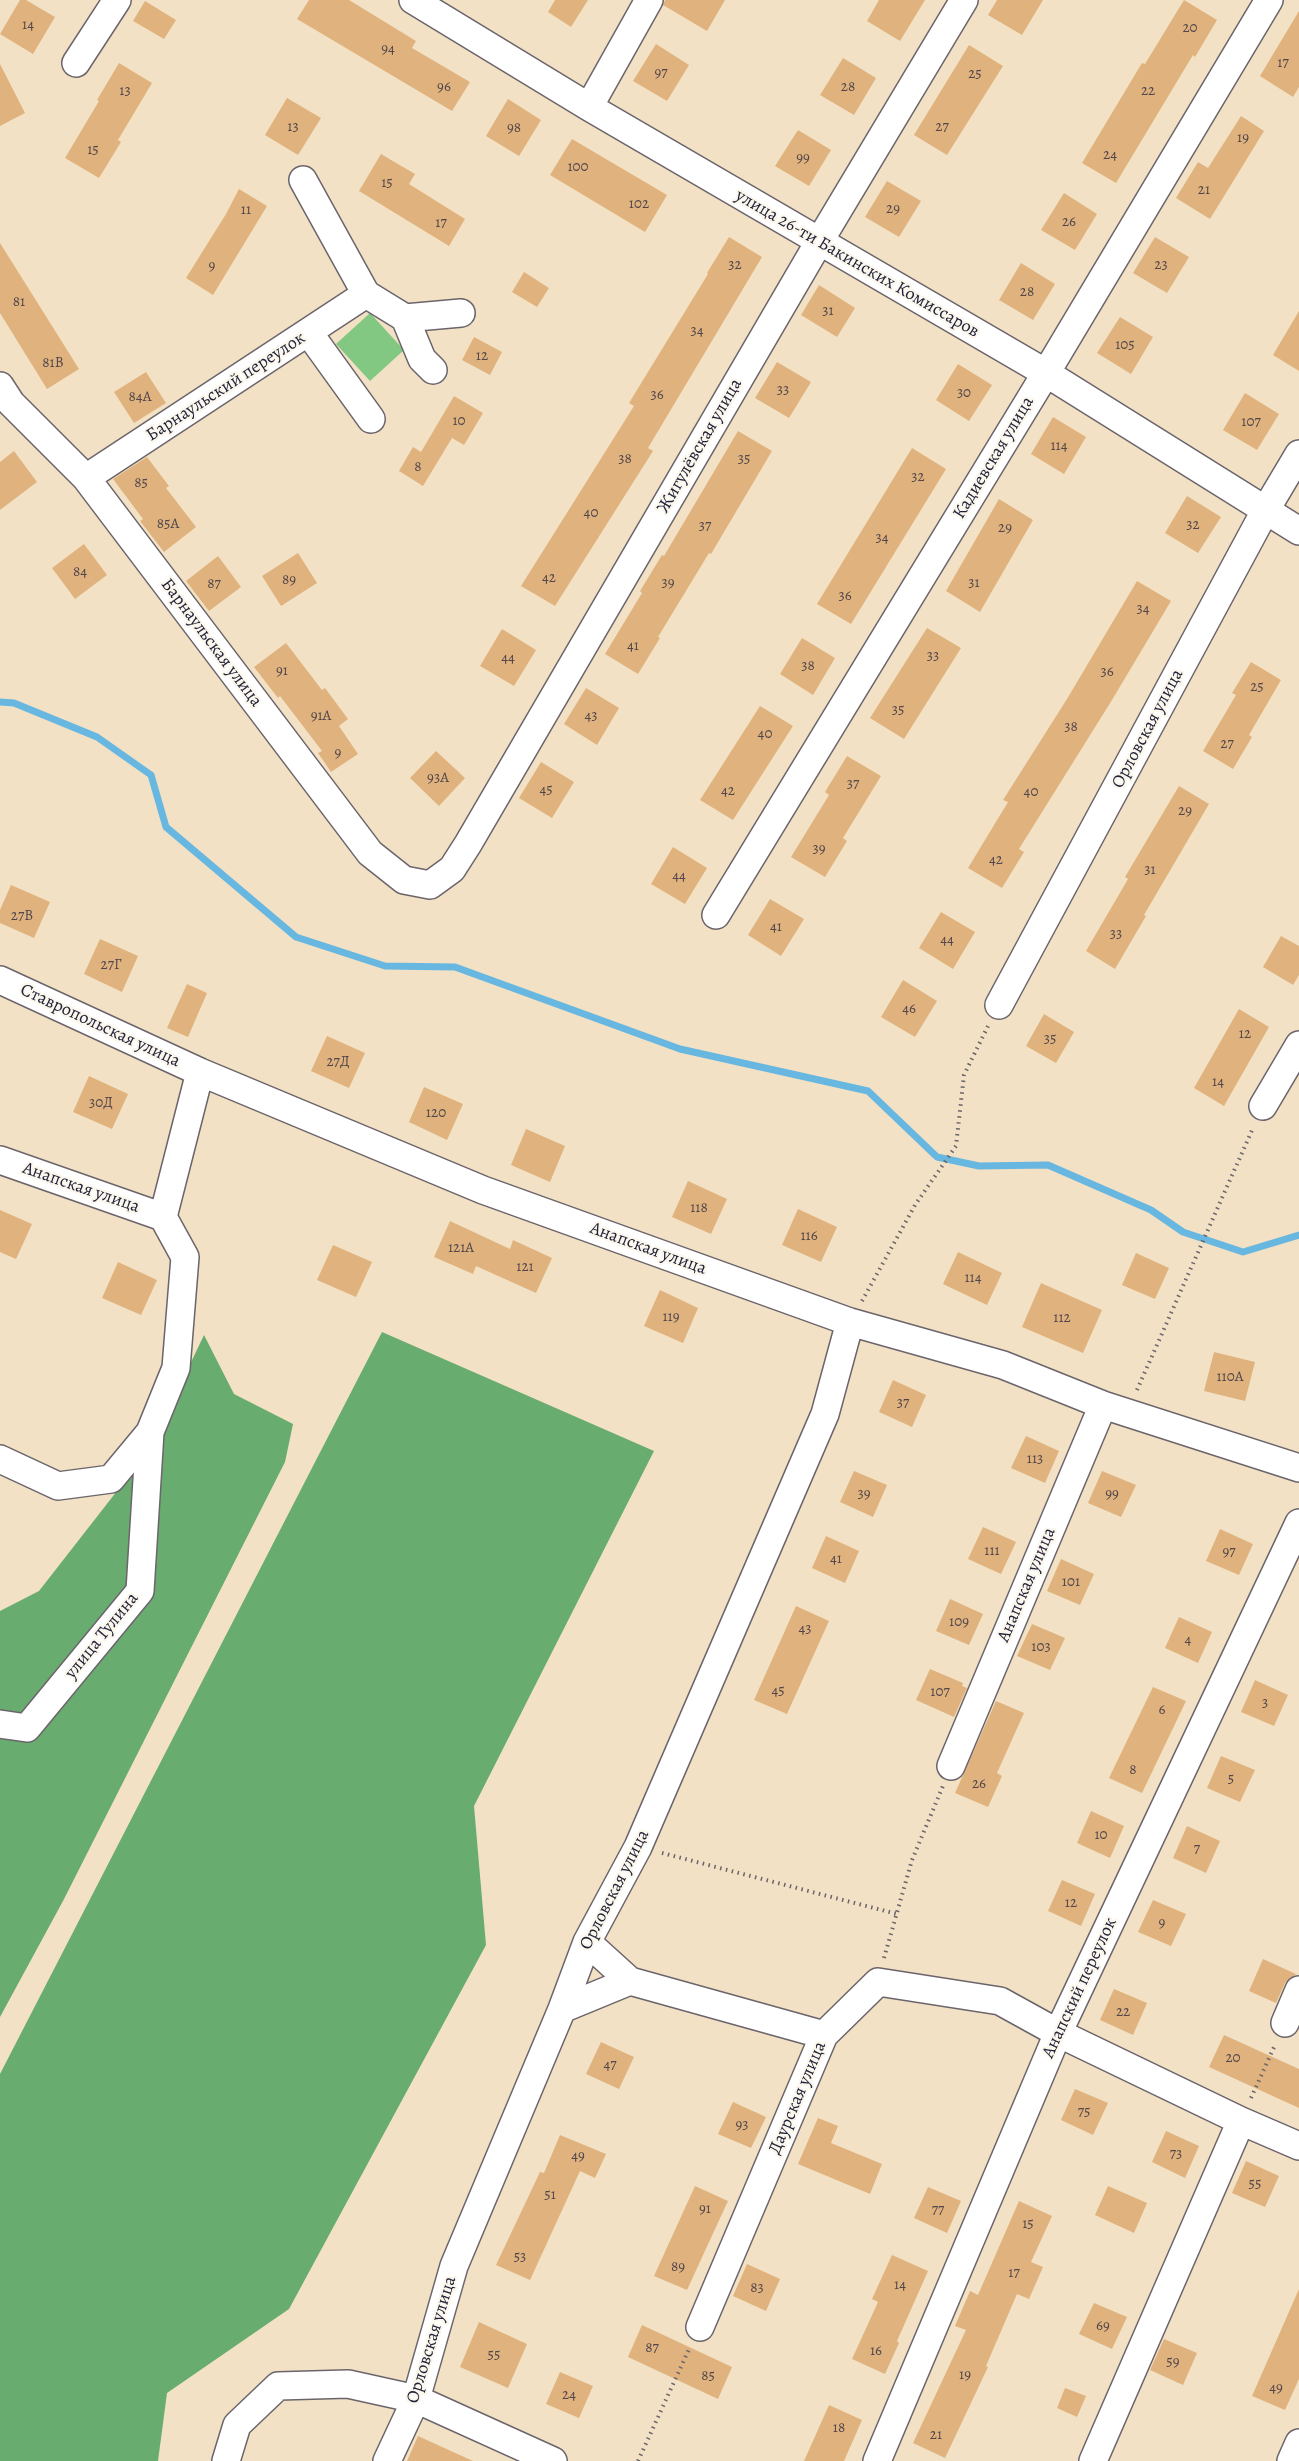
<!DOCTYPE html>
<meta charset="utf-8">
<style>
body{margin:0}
canvas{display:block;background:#f2e1c4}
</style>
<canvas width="1299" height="2461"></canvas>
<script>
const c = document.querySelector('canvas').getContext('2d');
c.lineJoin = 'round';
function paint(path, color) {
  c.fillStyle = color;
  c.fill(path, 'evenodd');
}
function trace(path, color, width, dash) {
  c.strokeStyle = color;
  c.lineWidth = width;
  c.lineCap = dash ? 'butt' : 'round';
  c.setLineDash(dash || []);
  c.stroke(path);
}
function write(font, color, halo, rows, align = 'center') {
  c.font = font + ' Alegreya,serif';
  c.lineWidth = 4.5;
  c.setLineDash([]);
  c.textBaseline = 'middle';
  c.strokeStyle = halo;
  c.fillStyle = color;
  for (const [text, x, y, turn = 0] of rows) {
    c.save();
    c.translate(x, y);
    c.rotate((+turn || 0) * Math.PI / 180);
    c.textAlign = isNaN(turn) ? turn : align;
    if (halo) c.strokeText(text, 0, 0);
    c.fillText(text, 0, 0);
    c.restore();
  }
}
const green = new Path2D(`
 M 370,313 L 404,350 L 370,381 L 336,344 Z`);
const forest = new Path2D(`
 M 382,1332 L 654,1451 L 474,1806 L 486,1945 L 289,2309 L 167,2393 L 158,2461 L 0,2461 L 0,2074 Z
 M 204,1335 L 234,1394 L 293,1424 L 285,1462 L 63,1901 L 0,2017 L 0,1611 L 39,1591 L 117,1491 L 165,1417 Z`);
const stream = new Path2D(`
 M 0,702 L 14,703 L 97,737 L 151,775 L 166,827 L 296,937 L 385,966 L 455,967 L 680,1049 L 868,1091 L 937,1157 L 979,1166 L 1048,1165 L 1151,1210 L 1183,1232 L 1243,1252 L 1299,1235`);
const building = new Path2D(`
 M 20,0 L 26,0 L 55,17 L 33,54 L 0,34 Z
 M 309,0 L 349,0 L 416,41 L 412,48 L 470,82 L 452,111 L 297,19 Z
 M 555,0 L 588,0 L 571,27 L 548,12 Z
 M 665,0 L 725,0 L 707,31 L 663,5 Z
 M 879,0 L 925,0 L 900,41 L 867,21 Z
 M 997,0 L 1043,0 L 1022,35 L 988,15 Z
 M 1184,0 L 1217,20 L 1195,57 L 1193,55 L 1116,183 L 1082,163 L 1142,63 L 1145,64 Z
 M 145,1 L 176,20 L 164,39 L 133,21 Z
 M 1299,11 L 1299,87 L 1293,97 L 1260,76 Z
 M 656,44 L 689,65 L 667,101 L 633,81 Z
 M 969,45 L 1003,66 L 947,155 L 914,135 Z
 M 843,58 L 876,78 L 854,115 L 820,95 Z
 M 119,63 L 152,83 L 118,140 L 121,142 L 99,178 L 65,158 L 99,101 L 97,100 Z
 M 0,64 L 25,113 L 0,126 Z
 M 287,98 L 321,118 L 298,155 L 265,135 Z
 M 508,99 L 541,120 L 519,156 L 486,136 Z
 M 1241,116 L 1264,131 L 1210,219 L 1176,198 L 1198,162 L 1208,168 Z
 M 798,130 L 831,150 L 809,186 L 775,166 Z
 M 572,139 L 667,195 L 645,232 L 550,175 Z
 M 381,154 L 415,174 L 409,184 L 465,219 L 449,246 L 359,191 Z
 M 887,181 L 921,201 L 899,237 L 865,217 Z
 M 239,189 L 267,206 L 213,295 L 186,278 L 226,214 Z
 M 1064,193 L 1097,214 L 1075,250 L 1041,230 Z
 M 729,237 L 762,257 L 648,448 L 653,451 L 555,606 L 521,586 L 634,406 L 629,403 L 708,274 L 707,273 Z
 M 1155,237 L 1189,257 L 1167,293 L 1133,273 Z
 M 0,243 L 79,369 L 47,389 L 0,313 Z
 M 1021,263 L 1055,284 L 1033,320 L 999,300 Z
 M 524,272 L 549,288 L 537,307 L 512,292 Z
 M 819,285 L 855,308 L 837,337 L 801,315 Z
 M 1299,311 L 1299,371 L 1273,355 Z
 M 1120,317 L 1153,337 L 1131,374 L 1097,353 Z
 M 474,337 L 502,352 L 490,375 L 462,360 Z
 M 777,362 L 811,382 L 789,418 L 755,398 Z
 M 958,364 L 992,385 L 969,421 L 936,400 Z
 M 146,372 L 166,403 L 134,423 L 114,392 Z
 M 1245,393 L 1279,414 L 1257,450 L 1223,430 Z
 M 454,396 L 483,413 L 464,445 L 452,438 L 423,486 L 399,471 L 413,447 L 421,452 Z
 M 1053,417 L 1086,437 L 1064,474 L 1031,454 Z
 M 738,431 L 772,451 L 711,554 L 709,553 L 658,637 L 660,638 L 638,674 L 605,654 L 642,593 L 640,591 L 662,555 L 664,556 Z
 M 912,448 L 946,469 L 851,624 L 817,604 Z
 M 14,451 L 37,482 L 0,510 L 0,462 Z
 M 147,457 L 169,486 L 166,488 L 196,527 L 164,552 L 140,521 L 143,519 L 113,479 Z
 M 1187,496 L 1221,517 L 1198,553 L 1165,533 Z
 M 999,499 L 1033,520 L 980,612 L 946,591 Z
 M 84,544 L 107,575 L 75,599 L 52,568 Z
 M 298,553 L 317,583 L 281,606 L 262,576 Z
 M 218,556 L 241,587 L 209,611 L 186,581 Z
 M 1137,581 L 1171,601 L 1112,700 L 1019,849 L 1024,852 L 1002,888 L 968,868 L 1008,802 L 1003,800 L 1067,699 Z
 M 927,628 L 961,648 L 904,739 L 870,718 Z
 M 502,629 L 536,650 L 514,686 L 480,666 Z
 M 802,638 L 835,658 L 813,695 L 780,674 Z
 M 286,643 L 322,690 L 325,688 L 348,719 L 339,726 L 358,754 L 331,772 L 318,753 L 322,751 L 280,696 L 278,698 L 254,667 Z
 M 1251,662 L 1281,680 L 1249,735 L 1252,737 L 1233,769 L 1203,751 L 1236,695 L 1232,693 Z
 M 586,688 L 619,708 L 597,745 L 564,724 Z
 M 760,706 L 793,726 L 733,820 L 700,800 Z
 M 436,751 L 465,778 L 439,806 L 410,778 Z
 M 847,756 L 881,776 L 843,838 L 847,841 L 825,877 L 791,857 L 829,795 L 825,792 Z
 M 541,762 L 574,782 L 552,818 L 519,798 Z
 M 1179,786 L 1209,804 L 1144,915 L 1146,916 L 1115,969 L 1086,951 L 1128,879 L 1125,877 Z
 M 673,847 L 707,868 L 685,904 L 651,884 Z
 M 11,885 L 50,902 L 34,938 L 0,923 L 0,910 Z
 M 770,899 L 804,919 L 781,956 L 748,935 Z
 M 941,912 L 975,932 L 953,969 L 919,948 Z
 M 1281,936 L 1299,946 L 1299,975 L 1293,985 L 1263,967 Z
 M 100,939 L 138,956 L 122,992 L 84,974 Z
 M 903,980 L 937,1001 L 915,1037 L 881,1017 Z
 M 187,984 L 207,993 L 188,1037 L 167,1028 Z
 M 1239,1009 L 1269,1027 L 1224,1106 L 1194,1088 Z
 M 1044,1014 L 1074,1032 L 1056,1063 L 1026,1046 Z
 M 327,1036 L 365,1053 L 349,1088 L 311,1071 Z
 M 89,1076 L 128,1094 L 112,1129 L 73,1112 Z
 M 424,1087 L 463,1104 L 447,1140 L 409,1122 Z
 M 526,1129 L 565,1146 L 550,1182 L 511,1165 Z
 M 688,1181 L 727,1199 L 711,1234 L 672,1217 Z
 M 798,1209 L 837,1227 L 821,1262 L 782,1245 Z
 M 0,1210 L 32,1224 L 16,1259 L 0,1252 Z
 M 450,1221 L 510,1249 L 513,1240 L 552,1258 L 536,1293 L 476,1266 L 473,1274 L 434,1257 Z
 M 333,1245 L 372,1262 L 356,1297 L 317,1280 Z
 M 958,1252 L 1002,1273 L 987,1305 L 943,1284 Z
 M 1136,1253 L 1169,1268 L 1155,1299 L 1122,1285 Z
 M 118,1262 L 157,1280 L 141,1315 L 102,1298 Z
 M 1041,1283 L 1102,1310 L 1083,1353 L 1022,1327 Z
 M 660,1290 L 698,1308 L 683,1343 L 644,1326 Z
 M 1214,1352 L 1255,1362 L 1245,1401 L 1204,1391 Z
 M 893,1380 L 926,1395 L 912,1427 L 879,1412 Z
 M 1026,1436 L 1059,1451 L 1045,1483 L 1011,1468 Z
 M 854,1471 L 887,1485 L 873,1517 L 840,1502 Z
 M 1102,1471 L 1136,1485 L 1121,1517 L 1088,1503 Z
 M 983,1527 L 1016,1542 L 1001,1574 L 968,1559 Z
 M 1220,1529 L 1253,1544 L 1239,1575 L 1206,1561 Z
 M 826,1536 L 859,1551 L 845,1583 L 812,1568 Z
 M 1061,1559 L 1094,1574 L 1080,1605 L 1047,1591 Z
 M 950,1599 L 983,1614 L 969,1645 L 936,1631 Z
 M 796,1606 L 829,1621 L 787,1714 L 754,1700 Z
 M 1179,1617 L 1212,1632 L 1198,1663 L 1165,1648 Z
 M 1032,1624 L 1065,1638 L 1050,1670 L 1017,1656 Z
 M 930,1669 L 963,1683 L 962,1686 L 967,1688 L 954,1717 L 916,1700 Z
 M 1255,1680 L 1288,1695 L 1274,1726 L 1241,1712 Z
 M 1153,1687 L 1186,1701 L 1142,1793 L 1109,1778 Z
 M 996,1701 L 1024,1713 L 997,1773 L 1002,1776 L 988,1807 L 955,1793 Z
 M 1221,1756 L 1255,1770 L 1240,1802 L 1207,1788 Z
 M 1091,1811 L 1124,1826 L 1110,1858 L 1077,1843 Z
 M 1187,1826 L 1220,1841 L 1206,1873 L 1173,1858 Z
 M 1062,1880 L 1095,1894 L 1081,1926 L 1048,1911 Z
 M 1153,1900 L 1186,1914 L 1171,1946 L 1138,1932 Z
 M 1263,1959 L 1296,1974 L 1285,1983 L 1276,2003 L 1249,1991 Z
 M 1114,1989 L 1147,2003 L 1133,2035 L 1100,2020 Z
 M 1224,2035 L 1299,2069 L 1299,2108 L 1209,2067 Z
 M 601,2042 L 634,2057 L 619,2089 L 586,2074 Z
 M 1075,2089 L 1108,2103 L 1093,2135 L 1061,2120 Z
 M 733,2102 L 766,2117 L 751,2148 L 718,2134 Z
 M 818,2118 L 838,2126 L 831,2143 L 882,2164 L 870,2194 L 798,2164 Z
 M 1166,2131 L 1199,2146 L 1185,2178 L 1152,2162 Z
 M 560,2135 L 606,2154 L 595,2178 L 580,2171 L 530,2280 L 496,2265 L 540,2172 L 544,2173 Z
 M 1246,2161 L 1279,2176 L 1265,2207 L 1232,2193 Z
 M 695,2186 L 728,2201 L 687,2290 L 654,2276 Z
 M 1108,2186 L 1147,2203 L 1134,2233 L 1095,2215 Z
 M 928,2187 L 961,2201 L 947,2233 L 914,2218 Z
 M 1019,2201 L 1052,2216 L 1031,2262 L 1043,2267 L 1029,2299 L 1017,2294 L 986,2366 L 988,2367 L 945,2458 L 913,2443 L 966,2330 L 955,2326 L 970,2291 L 978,2295 Z
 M 892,2255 L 928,2271 L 897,2341 L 899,2343 L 885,2374 L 852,2359 L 878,2302 L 872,2299 Z
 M 747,2264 L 780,2279 L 766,2311 L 733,2296 Z
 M 1299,2289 L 1299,2379 L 1285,2410 L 1252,2396 Z
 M 1094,2303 L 1127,2317 L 1112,2349 L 1079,2334 Z
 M 479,2322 L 527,2344 L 508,2388 L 460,2367 Z
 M 642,2325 L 732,2367 L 718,2399 L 628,2357 Z
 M 1164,2339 L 1197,2353 L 1183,2385 L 1150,2370 Z
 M 560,2372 L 593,2386 L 579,2418 L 546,2404 Z
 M 1065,2388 L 1086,2396 L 1077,2417 L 1057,2408 Z
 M 829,2405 L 862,2420 L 844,2461 L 804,2461 Z
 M 418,2436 L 473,2461 L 407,2461 Z`);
const path = new Path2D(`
 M 862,1301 L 915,1205 L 956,1146 L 964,1075 L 988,1026
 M 1137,1390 L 1253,1128
 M 662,1853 L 897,1914
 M 884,1958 L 912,1860 L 943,1786
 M 1251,2098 L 1275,2045
 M 638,2461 L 690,2347`);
const minor = new Path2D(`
 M 413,0 L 589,107 L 1046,373 L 1299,531
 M 76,63 L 117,0
 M 589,107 L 649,0
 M 303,180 L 366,294 L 405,318 L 461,313
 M 405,318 L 422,359 L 433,370
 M 309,333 L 371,419
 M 0,386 L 11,403 L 86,478 L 370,853 L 404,880 L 430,885 L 452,869 L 468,844 L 819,242 L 964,0
 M 86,478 L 366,294
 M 716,915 L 1046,373 L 1269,0
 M 0,980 L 200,1072 L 483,1190 L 850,1322 L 1003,1365 L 1103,1405 L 1299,1468
 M 999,1005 L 1265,511 L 1299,454
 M 1263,1106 L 1299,1045
 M 0,1160 L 163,1217
 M 0,1459 L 58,1486 L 111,1479 L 150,1432 L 176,1368 L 185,1257 L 163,1217 L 200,1072
 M 0,1724 L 27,1728 L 140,1591 L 150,1432
 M 951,1766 L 1103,1405
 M 587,1942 L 630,1981
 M 562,2009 L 630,1981 L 824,2035
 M 1285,2023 L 1299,1990
 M 700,2327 L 824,2035 L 878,1982 L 1000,2001 L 1058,2033 L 1241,2121 L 1299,2146
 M 226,2461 L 237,2425 L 278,2386 L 348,2384 L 416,2399 L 553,2461
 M 387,2461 L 416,2399 L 454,2266 L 562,2009 L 587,1942 L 638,1847 L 825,1414 L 850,1322
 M 877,2461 L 1058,2033 L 1299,1523
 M 1093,2461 L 1241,2121
 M 1291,2461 L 1299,2443`);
const numberNames = [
 ["14",28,25],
 ["20",1190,28],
 ["94",388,49],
 ["17",1283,63],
 ["97",661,73],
 ["25",975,74],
 ["96",444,87],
 ["28",848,87],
 ["13",125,91],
 ["22",1148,91],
 ["13",293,127],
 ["27",942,127],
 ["98",514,128],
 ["19",1243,138],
 ["15",93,150],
 ["24",1110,155],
 ["99",803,158],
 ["100",578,167],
 ["15",387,183],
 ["21",1204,190],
 ["102",639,204],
 ["29",893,209],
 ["11",246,210],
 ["26",1069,222],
 ["17",441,223],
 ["32",735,265],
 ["23",1161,265],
 ["9",212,266],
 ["28",1027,292],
 ["81",19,302],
 ["31",828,311],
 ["34",697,331],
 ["105",1125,345],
 ["12",482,356],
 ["81В",53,363],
 ["33",783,390],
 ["30",964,393],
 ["36",657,395],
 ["84А",140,397],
 ["10",459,421],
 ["107",1251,422],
 ["114",1059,446],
 ["38",625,459],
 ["35",744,459],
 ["8",418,467],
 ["32",918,477],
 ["85",141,483],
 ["40",591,513],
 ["85А",168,524],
 ["32",1193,525],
 ["37",705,526],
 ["29",1005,528],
 ["34",882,538],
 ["84",80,572],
 ["42",549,578],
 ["89",289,580],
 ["39",668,583],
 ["31",974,583],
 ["87",214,584],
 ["36",845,596],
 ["34",1143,609],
 ["41",633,646],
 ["33",933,656],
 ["44",508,658],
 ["38",808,666],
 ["91",282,671],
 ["36",1107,672],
 ["25",1257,687],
 ["35",898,710],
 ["91А",321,716],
 ["43",591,716],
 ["38",1071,727],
 ["40",765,734],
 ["27",1227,744],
 ["9",338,753],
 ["93А",438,778],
 ["37",853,784],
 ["45",546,790],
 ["42",728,791],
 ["40",1031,792],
 ["29",1185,811],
 ["39",819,849],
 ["42",996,860],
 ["31",1150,870],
 ["44",679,876],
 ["27В",22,916],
 ["41",776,927],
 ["33",1116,934],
 ["44",947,940],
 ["27Г",111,965],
 ["46",909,1009],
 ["12",1245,1034],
 ["35",1050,1039],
 ["27Д",338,1062],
 ["14",1218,1082],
 ["30Д",101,1103],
 ["120",436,1113],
 ["118",699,1208],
 ["116",809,1236],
 ["121А",461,1248],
 ["121",525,1267],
 ["114",973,1278],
 ["119",671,1317],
 ["112",1062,1318],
 ["110А",1230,1377],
 ["37",903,1403],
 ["113",1035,1459],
 ["39",864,1494],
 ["99",1112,1494],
 ["111",992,1551],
 ["97",1229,1552],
 ["41",836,1559],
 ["101",1071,1582],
 ["109",959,1622],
 ["43",805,1629],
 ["4",1188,1640],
 ["103",1041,1647],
 ["45",778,1691],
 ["107",940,1692],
 ["3",1265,1703],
 ["6",1162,1710],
 ["8",1133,1770],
 ["5",1231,1779],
 ["26",979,1784],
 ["10",1101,1835],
 ["7",1197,1849],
 ["12",1071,1903],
 ["9",1162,1923],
 ["22",1123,2012],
 ["20",1233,2058],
 ["47",610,2065],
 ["75",1084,2112],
 ["93",742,2125],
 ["73",1176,2154],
 ["49",578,2156],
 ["55",1255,2184],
 ["51",550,2195],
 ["91",705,2209],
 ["77",938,2210],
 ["15",1028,2224],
 ["53",520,2257],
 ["89",678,2267],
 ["17",1014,2273],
 ["14",900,2285],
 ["83",757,2288],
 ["69",1103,2326],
 ["87",652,2348],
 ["16",876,2351],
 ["55",494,2355],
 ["59",1173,2362],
 ["19",965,2375],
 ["85",708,2376],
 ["49",1276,2388],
 ["24",569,2395],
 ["18",839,2428],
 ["21",936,2435]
];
const streetNames = [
 ["улица 26-ти Бакинских Комиссаров",857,264,30],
 ["Барнаульский переулок",226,387,-33],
 ["Жигулёвская улица",700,446,-60],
 ["Кадиевская улица",994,458,-59],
 ["Барнаульская улица",211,643,53],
 ["Орловская улица",1148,729,-62],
 ["Ставропольская улица",100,1026,25],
 ["Анапская улица",81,1188,19],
 ["Анапская улица",648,1249,20],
 ["Анапская улица",1027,1585,-67],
 ["улица Тулина",102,1636,-51],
 ["Орловская улица",615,1890,-63],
 ["Анапский переулок",1080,1988,-65],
 ["Даурская улица",798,2098,-67],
 ["Орловская улица",432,2340,-73]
];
paint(green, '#82c782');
paint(forest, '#69ac70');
trace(stream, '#67b7e1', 7);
paint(building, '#e0b37e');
trace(minor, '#6b656b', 30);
trace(path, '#6b656b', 4, [1.5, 4.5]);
trace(minor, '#fff', 27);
write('15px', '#52464c', null, numberNames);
write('18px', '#22223b', '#fbf7ec', streetNames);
</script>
